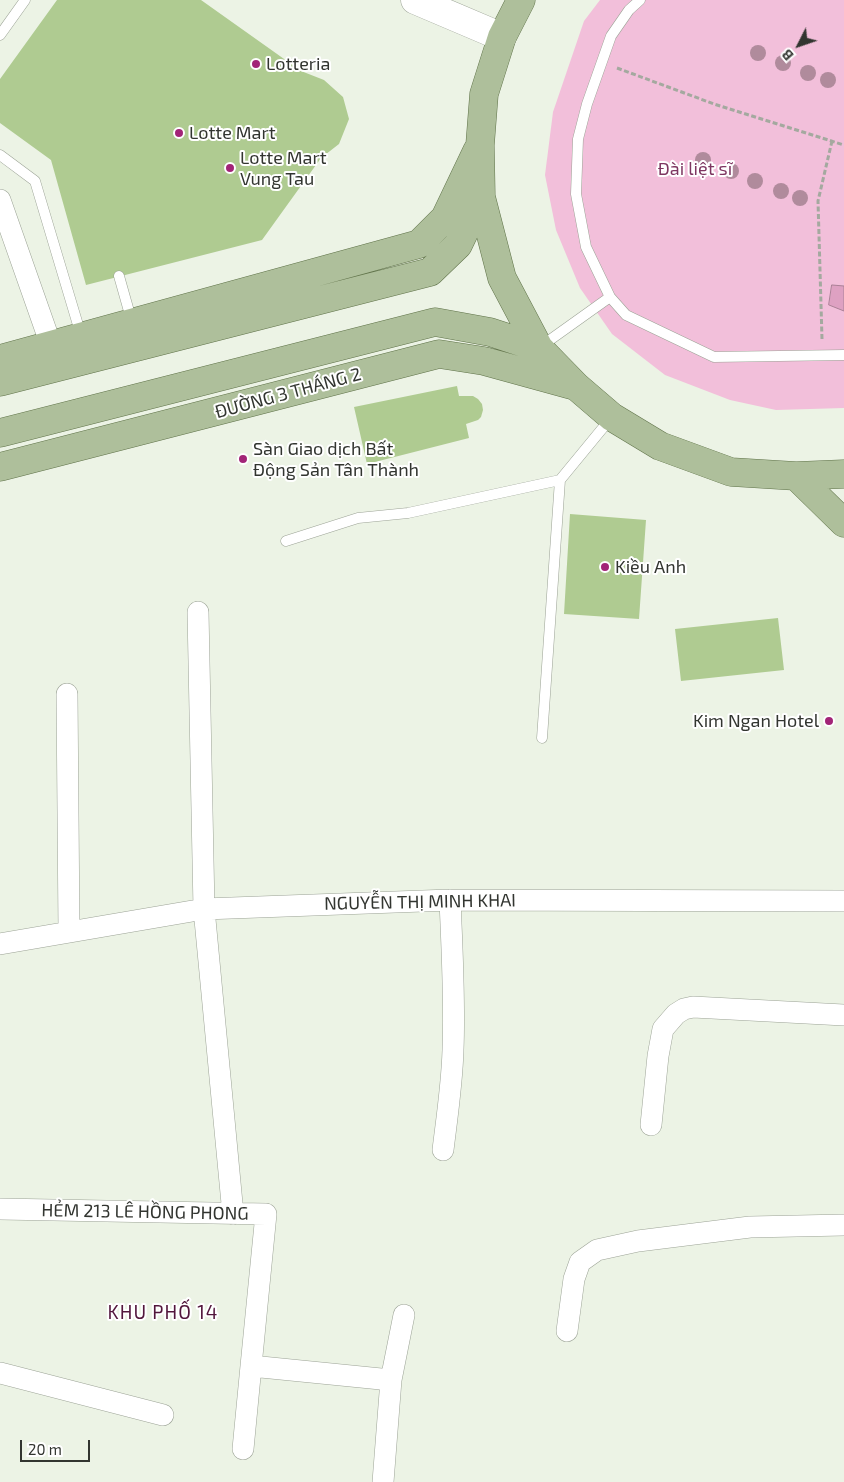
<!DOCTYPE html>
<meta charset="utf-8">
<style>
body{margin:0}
#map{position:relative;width:844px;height:1482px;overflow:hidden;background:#ecf3e5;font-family:"Exo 2",sans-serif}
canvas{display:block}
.north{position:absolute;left:774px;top:20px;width:50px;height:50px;-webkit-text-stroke:4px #fff;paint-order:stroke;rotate:229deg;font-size:14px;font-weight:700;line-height:20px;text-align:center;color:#323530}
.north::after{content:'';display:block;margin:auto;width:18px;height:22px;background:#323530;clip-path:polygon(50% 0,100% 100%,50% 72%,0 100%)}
.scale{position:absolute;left:20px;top:1440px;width:70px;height:22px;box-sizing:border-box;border:2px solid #323530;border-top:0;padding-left:6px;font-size:15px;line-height:18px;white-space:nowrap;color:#323530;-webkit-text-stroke:4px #fff;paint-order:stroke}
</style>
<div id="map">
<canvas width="844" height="1482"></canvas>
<div class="north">B</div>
<div class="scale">20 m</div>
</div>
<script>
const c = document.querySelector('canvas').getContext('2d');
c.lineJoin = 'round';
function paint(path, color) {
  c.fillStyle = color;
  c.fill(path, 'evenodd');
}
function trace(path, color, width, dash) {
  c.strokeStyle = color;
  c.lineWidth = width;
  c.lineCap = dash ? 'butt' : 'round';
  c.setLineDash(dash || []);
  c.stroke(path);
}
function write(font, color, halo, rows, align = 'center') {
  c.font = font + ' "Exo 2",sans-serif';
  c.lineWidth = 4;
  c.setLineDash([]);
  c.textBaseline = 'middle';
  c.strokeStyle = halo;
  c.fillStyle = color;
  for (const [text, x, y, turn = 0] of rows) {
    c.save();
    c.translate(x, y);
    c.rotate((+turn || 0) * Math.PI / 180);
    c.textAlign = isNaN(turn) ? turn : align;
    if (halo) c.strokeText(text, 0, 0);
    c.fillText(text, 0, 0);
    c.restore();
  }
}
const green = new Path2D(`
 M 600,0 L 844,0 L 844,408 L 776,410 L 730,400 L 665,375 L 612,334 L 580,288 L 556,230 L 545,175 L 553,112 L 584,21 Z`);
const water = new Path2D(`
 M 832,285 L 844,286 L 844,311 L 829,305 Z`);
const building = new Path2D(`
 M 57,0 L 201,0 L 301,71 L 324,80 L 343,97 L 349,119 L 339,144 L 321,158 L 262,240 L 86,285 L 51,160 L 0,123 L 0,79 Z
 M 457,386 L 459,396 L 473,396 L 478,399 L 482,404 L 483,410 L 481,417 L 478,420 L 466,424 L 469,438 L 367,464 L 354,407 Z
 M 570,514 L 646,520 L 639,619 L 564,614 Z
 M 778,618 L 784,670 L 681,681 L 675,629 Z`);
const path = new Path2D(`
 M 617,68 L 714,104 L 844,145
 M 822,339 L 818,201 L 832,141`);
const lane = new Path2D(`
 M 640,0 L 629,10 L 611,36 L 587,104 L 578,139 L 576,194 L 586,247 L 610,297 L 626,315 L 714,357 L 844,355
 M 0,35 L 25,0
 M 0,155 L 35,181 L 81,335
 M 119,276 L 132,322
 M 540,347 L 610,297
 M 286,541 L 358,518 L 408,513 L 560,480
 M 542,738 L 560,480 L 611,418`);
const street = new Path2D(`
 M 0,200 L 51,345
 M 198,612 L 204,909 L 233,1214
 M 67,694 L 69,932
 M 0,944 L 204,909 L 450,900 L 844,901
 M 651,1125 L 658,1056 L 663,1029 L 676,1014 L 684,1009 L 693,1007 L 844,1015
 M 443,1150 C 447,1117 452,1084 453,1050 C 455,1000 452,950 450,900
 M 0,1209 L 266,1214 L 251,1366 L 391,1380 L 383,1482
 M 567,1331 L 574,1279 L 580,1262 L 597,1250 L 638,1241 L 750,1227 L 844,1225
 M 0,1373 L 163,1415
 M 391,1380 L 404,1315
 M 243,1449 L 251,1366`);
const secondary = new Path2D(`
 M 415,0 L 502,37`);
const primary = new Path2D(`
 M 521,0 L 502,37 L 484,94 L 480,145 L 481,197 L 502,278 L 539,348 L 577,387 L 612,417 L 660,446 L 731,472 L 796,476 L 844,474
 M 0,359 L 419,244 L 445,218 L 477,151
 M 0,382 L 430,272 L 458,245 L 481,197
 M 0,433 L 435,322 L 490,332 L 539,348
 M 0,467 L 439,354 L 484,361 L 575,386
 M 796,476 L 844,523`);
const trees = [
 [758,53],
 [783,63],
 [808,73],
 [828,80],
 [703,160],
 [731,171],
 [755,181],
 [781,191],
 [800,198]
];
const markers = [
 [256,64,5,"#a22477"],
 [179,133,5,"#a22477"],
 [230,168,5,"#a22477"],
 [243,459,5,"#a22477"],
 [605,567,5,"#a22477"],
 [829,721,5,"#a22477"]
];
const poiNames = [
 ["Lotteria",266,64],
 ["Lotte Mart",189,133],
 ["Lotte Mart",240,158],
 ["Vung Tau",240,179],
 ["Sàn Giao dịch Bất",253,449],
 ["Động Sản Tân Thành",253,470],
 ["Kiều Anh",615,567],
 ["Kim Ngan Hotel",819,721,"right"]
];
const parkNames = [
 ["Đài liệt sĩ",695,169]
];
const streetNames = [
 ["ĐƯỜNG 3 THÁNG 2",288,393,-15],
 ["NGUYỄN THỊ MINH KHAI",420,902,-1],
 ["HẺM 213 LÊ HỒNG PHONG",145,1212,1]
];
const neighbourhoodNames = [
 ["KHU PHỐ 14",163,1313]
];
paint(green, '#f2bfda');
paint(water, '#dea1c2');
trace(water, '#aa8196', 1);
paint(building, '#afcb91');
trace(lane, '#9ca396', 11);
trace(street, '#9ca396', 22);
trace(secondary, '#9ca396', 29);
trace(primary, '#60734a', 29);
trace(path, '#a4a99f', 3, [5, 2.5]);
trace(lane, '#fff', 10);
trace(street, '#fff', 21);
trace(secondary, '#fff', 28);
trace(primary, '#aebf9b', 28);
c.fillStyle = '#b08b9c';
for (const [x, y] of trees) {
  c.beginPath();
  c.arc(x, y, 8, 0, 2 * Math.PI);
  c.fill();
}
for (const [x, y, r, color] of markers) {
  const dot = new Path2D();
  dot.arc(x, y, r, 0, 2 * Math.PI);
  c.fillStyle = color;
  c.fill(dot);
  trace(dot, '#fff', 2);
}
write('18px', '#323530', '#fff', poiNames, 'left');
write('18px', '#7e3661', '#fff', parkNames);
write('18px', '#323530', '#fff', streetNames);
c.letterSpacing = '1px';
write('19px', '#52163c', '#fff', neighbourhoodNames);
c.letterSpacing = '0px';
</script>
